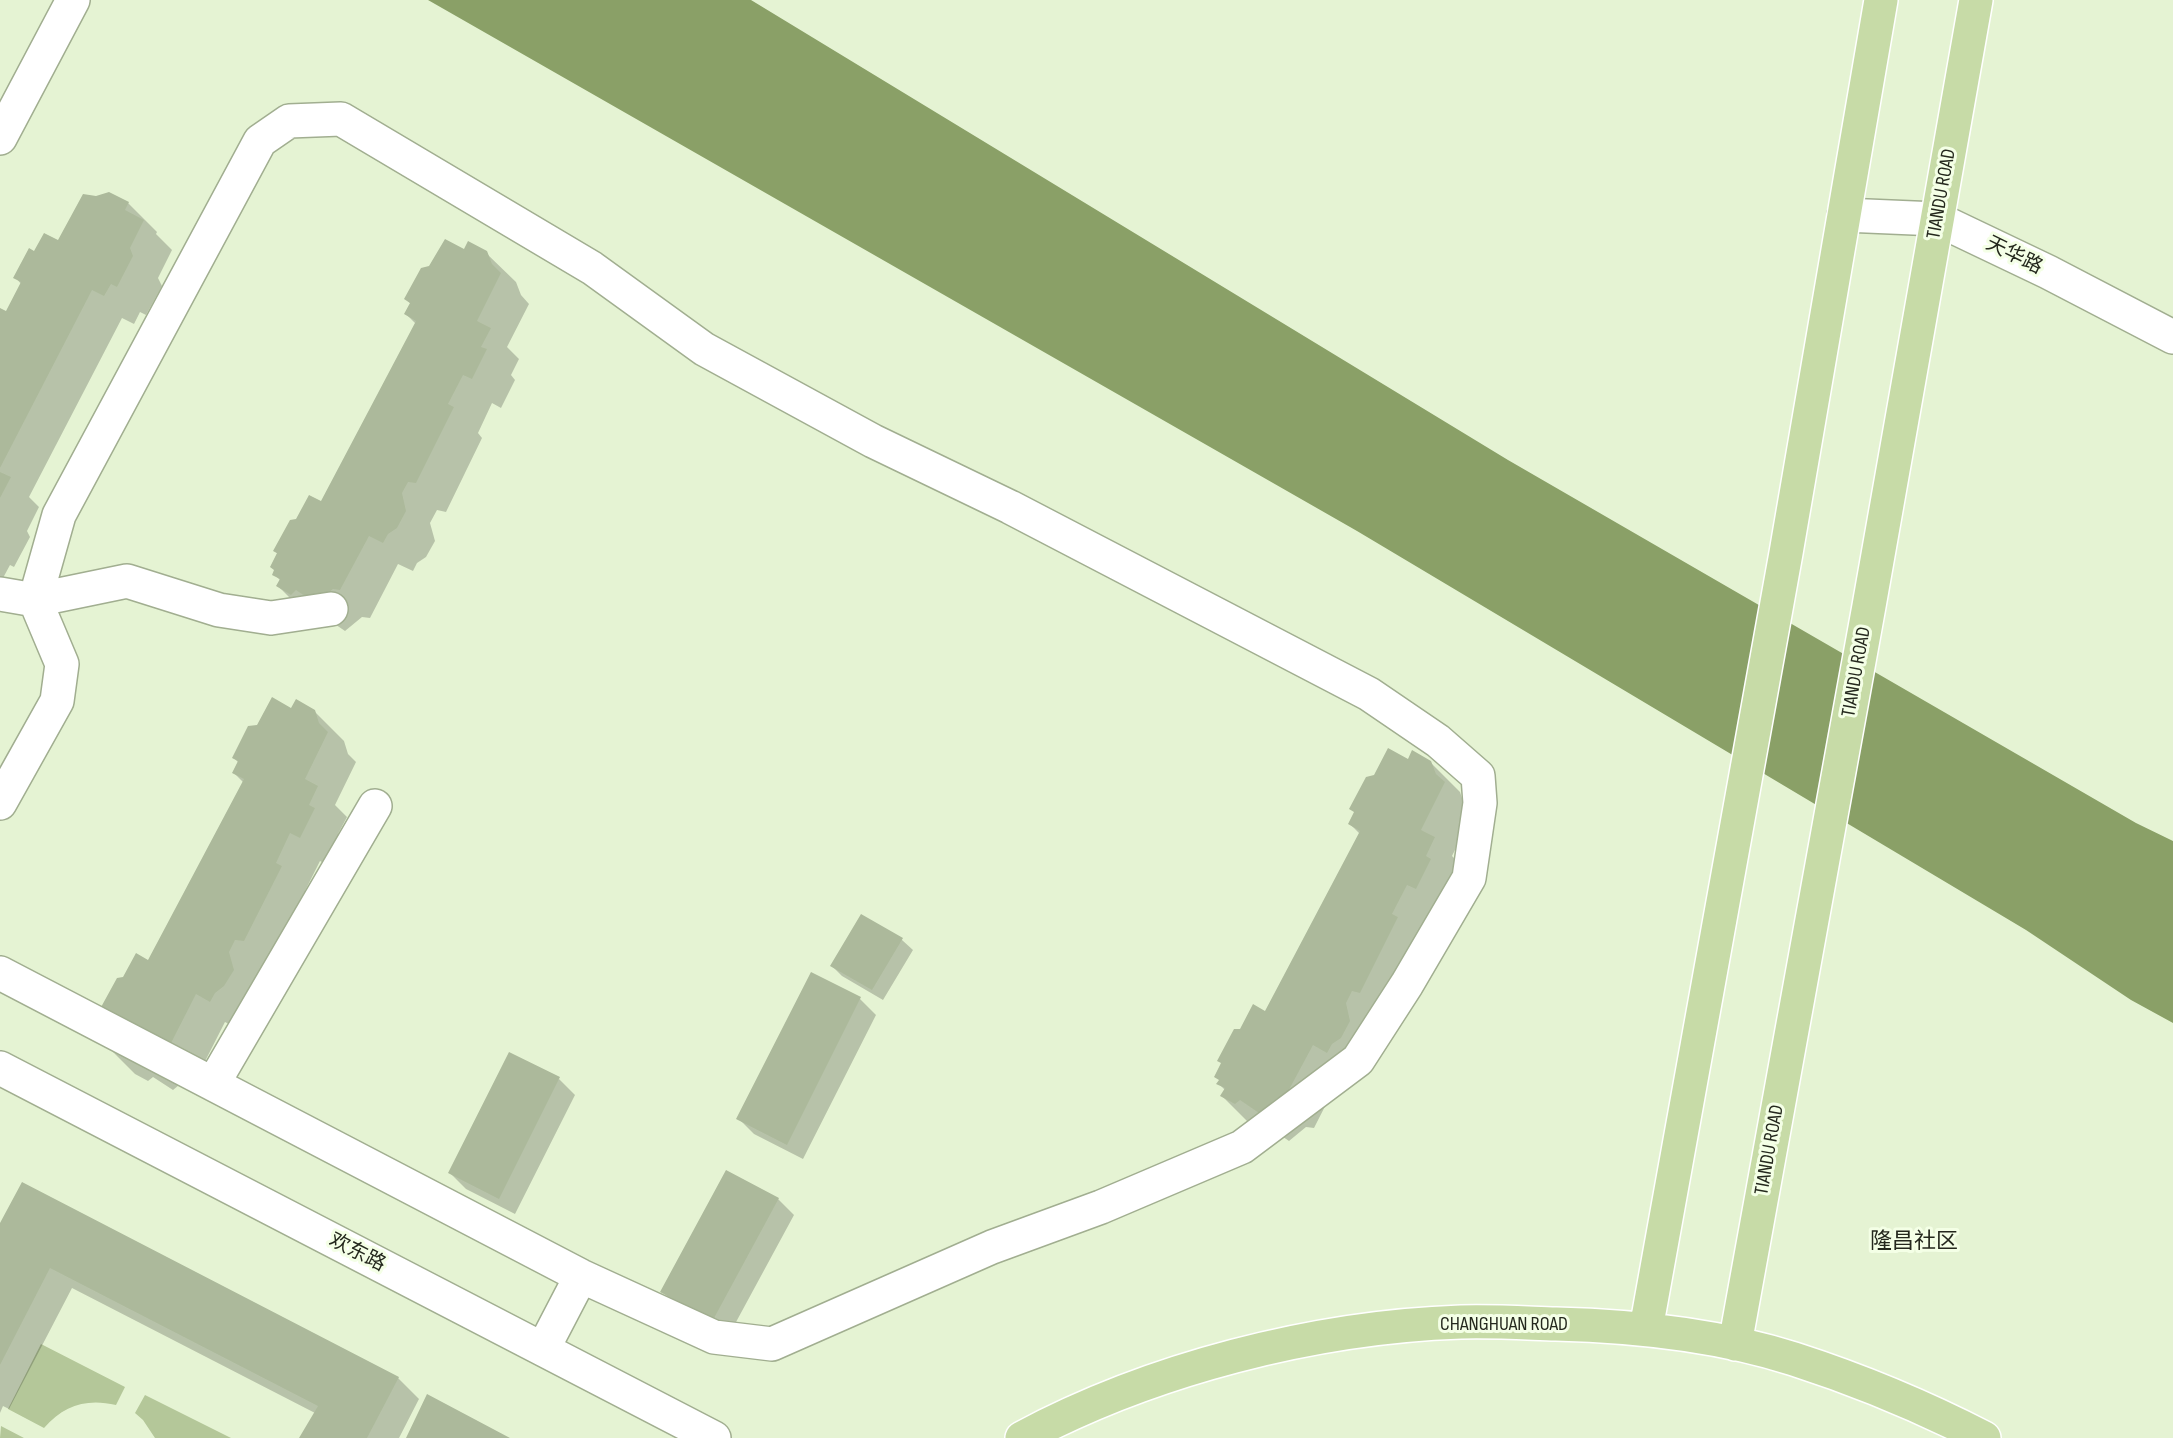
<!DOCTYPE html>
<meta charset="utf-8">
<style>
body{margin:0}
canvas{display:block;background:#e5f3d3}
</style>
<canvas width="2173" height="1438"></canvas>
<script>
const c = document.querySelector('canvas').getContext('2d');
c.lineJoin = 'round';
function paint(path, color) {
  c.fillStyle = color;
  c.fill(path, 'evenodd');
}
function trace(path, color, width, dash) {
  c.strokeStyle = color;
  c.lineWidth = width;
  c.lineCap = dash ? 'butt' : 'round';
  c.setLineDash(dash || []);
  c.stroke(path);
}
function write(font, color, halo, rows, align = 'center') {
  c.font = font + ' "Sofia Sans Condensed","Noto Sans SC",sans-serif';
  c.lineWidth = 6;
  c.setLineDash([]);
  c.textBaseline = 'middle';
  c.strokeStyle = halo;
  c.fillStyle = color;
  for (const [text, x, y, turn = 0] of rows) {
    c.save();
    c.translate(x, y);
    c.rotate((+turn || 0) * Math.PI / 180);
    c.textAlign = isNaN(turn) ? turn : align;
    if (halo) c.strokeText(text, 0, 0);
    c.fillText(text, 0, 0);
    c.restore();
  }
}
const green = new Path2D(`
 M 41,1344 L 125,1387 L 116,1405 C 87,1398 64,1405 44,1428 L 8,1409 Z
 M 145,1395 L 231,1438 L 155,1438 L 143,1420 L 135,1413 Z
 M 1,1426 L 24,1438 L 0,1438 Z`);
const water = new Path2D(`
 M 428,0 L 751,0 L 1508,460 L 2136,823 L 2173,841 L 2173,1023 L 2131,1000 L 2026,930 L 1357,531 Z`);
const shadow = new Path2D(`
 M 128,203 L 157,232 L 156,234 L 172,250 L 158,278 L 162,286 L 146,315 L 140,312 L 134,324 L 122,318 L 29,497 L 39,507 L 27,531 L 30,537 L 14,567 L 10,565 L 3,578 L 0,577 L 0,311 L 6,313 L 22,285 L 15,277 L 34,253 L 59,242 Z
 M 464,251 L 486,253 L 516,282 L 521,295 L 529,304 L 507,347 L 519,359 L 511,375 L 515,380 L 501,408 L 492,403 L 478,433 L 482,438 L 446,512 L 437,510 L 430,523 L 435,541 L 426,557 L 417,563 L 413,571 L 398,564 L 370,618 L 362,617 L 345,631 L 326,618 L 307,615 L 278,586 L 281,581 L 274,574 L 278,554 L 274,551 L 297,520 L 321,503 L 416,324 L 406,314 L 411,304 L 406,299 Z
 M 291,710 L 314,711 L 344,741 L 348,754 L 356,762 L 335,805 L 347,817 L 338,834 L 343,838 L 329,866 L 320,861 L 305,891 L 310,896 L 240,1030 L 225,1022 L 197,1077 L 190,1076 L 173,1090 L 153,1077 L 148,1081 L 135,1074 L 106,1045 L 124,979 L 148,962 L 244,783 L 234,773 L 239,763 L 234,758 L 258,726 Z
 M 1408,761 L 1430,762 L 1460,792 L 1464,804 L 1473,813 L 1452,856 L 1464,868 L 1342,1073 L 1314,1128 L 1306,1127 L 1289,1141 L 1270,1128 L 1251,1125 L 1222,1096 L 1225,1090 L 1218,1083 L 1241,1030 L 1266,1013 L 1360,834 L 1350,824 Z
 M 861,916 L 902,940 L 913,950 L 883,1000 L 842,976 L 832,966 Z
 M 811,974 L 860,999 L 876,1015 L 803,1159 L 754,1134 L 738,1118 Z
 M 559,1079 L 575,1095 L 515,1214 L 466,1189 L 450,1173 Z
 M 778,1199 L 794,1215 L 729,1335 L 678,1307 L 662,1291 ZM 679,1300 L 721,1322 L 679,1303 Z
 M 0,1226 L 398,1378 L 419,1399 L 399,1438 L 301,1438 L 315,1413 L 72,1288 L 9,1409 L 3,1406 L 0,1413 Z`);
const building = new Path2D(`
 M 109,192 L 129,202 L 125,210 L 144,220 L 130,248 L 133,256 L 117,287 L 111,284 L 104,296 L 92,290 L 0,468 L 0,308 L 6,311 L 21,282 L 13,278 L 29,248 L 34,251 L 44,233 L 58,240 L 83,194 L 96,196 Z
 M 445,239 L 464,249 L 468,241 L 487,251 L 492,264 L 501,273 L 477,321 L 491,328 L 481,347 L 487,349 L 472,379 L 463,375 L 448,404 L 454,407 L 416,483 L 408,482 L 402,493 L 406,511 L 397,528 L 388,534 L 383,543 L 369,536 L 340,590 L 333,589 L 315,603 L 296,590 L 291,595 L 276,586 L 280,579 L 272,575 L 274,570 L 270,567 L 277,553 L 273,551 L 290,520 L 296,519 L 309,495 L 321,501 L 416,321 L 404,314 L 410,303 L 404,299 L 421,268 L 429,266 Z
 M 0,472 L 11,477 L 0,498 Z
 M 272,697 L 291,708 L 296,699 L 315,710 L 319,723 L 328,732 L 305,779 L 318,786 L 309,805 L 315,808 L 300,838 L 290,833 L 276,863 L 282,866 L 244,941 L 235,940 L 229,952 L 234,970 L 224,986 L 215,993 L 210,1002 L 196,994 L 168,1049 L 100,1009 L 117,978 L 123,977 L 136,953 L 148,960 L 244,779 L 232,773 L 238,761 L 232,758 L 248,726 L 257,725 Z
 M 1388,748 L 1408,759 L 1412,750 L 1431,761 L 1436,774 L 1445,782 L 1421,830 L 1435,837 L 1426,856 L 1431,859 L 1416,889 L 1407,885 L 1392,914 L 1398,917 L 1360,993 L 1352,991 L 1346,1003 L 1350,1021 L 1341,1038 L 1332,1044 L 1327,1053 L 1313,1045 L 1284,1099 L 1277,1098 L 1259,1113 L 1240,1100 L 1235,1104 L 1220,1096 L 1225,1088 L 1216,1084 L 1219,1080 L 1214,1077 L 1221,1063 L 1217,1061 L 1234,1029 L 1240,1029 L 1253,1004 L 1265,1011 L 1360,831 L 1348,824 L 1354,812 L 1349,809 L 1366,777 L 1374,775 Z
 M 861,914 L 903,938 L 872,990 L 830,966 Z
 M 811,972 L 861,997 L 787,1145 L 736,1119 Z
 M 509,1052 L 560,1077 L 499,1199 L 448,1173 Z
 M 726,1170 L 779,1198 L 713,1320 L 660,1292 Z
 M 22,1182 L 399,1377 L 367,1438 L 299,1438 L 318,1406 L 50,1268 L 0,1365 L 0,1223 Z
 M 427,1394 L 510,1438 L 406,1438 Z`);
const minor = new Path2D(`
 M 0,138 L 73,0
 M 1844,215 L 1937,219 L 2048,272 L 2173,337
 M 0,594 L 35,600 L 127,581 L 219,610 L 271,618 L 331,609
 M 0,803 L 57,701 L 62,664 L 35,600 L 59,515 L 260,141 L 289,121 L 341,119 L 592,268 L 704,349 L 873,441 L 1010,507 L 1369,694 L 1438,741 L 1478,776 L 1480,803 L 1469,878 L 1407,984 L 1358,1060 L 1242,1147 L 1101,1207 L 992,1247 L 772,1344 L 714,1337 L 581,1276 L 0,973
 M 0,1068 L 714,1438
 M 213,1084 L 375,806
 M 543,1349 L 581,1276`);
const major = new Path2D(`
 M 1646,1329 L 1786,553 L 1881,0
 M 1735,1344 L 1869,606 L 1976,0
 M 1022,1438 C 1151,1369 1314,1327 1461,1322 C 1492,1321 1525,1323 1556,1324 C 1635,1326 1719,1335 1794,1359 C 1859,1380 1924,1407 1984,1438`);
const streetNames = [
 ["TIANDU ROAD",1942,194,-80],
 ["天华路",2014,256,26],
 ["TIANDU ROAD",1857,672,-80],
 ["TIANDU ROAD",1770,1150,-80],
 ["欢东路",357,1253,27],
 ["CHANGHUAN ROAD",1504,1325]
];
const quarterNames = [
 ["隆昌社区",1914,1242]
];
paint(green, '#b4c799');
paint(water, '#8aa067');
paint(shadow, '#0003');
paint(building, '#acb99b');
trace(minor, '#a1ae90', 36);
trace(major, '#fff', 36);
trace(minor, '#fff', 33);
trace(major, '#c7dba7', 33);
write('20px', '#24281d', '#f4ffe6', streetNames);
write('22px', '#24281d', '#f4ffe6', quarterNames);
</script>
